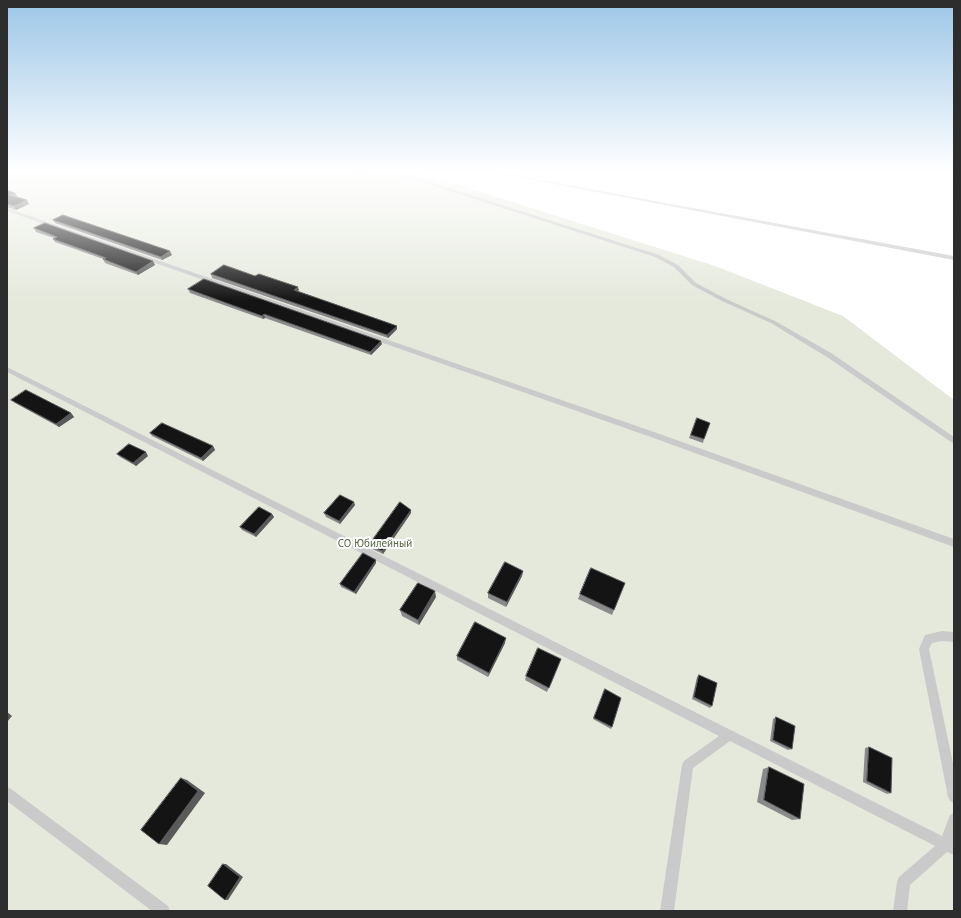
<!DOCTYPE html>
<meta charset="utf-8">
<style>
body{margin:0}
#map{position:relative;width:961px;height:918px;overflow:hidden;background:#fff;font-family:"PT Sans",sans-serif}
canvas{display:block}
.frame{position:absolute;inset:0;border:8px solid #2d2d2d;pointer-events:none}
</style>
<div id="map">
<canvas width="961" height="918"></canvas>
<div class="frame"></div>
</div>
<script>
const c = document.querySelector('canvas').getContext('2d');
c.lineJoin = 'round';
function paint(path, color) {
  c.fillStyle = color;
  c.fill(path, 'evenodd');
}
function trace(path, color, width, dash) {
  c.strokeStyle = color;
  c.lineWidth = width;
  c.lineCap = dash ? 'butt' : 'round';
  c.setLineDash(dash || []);
  c.stroke(path);
}
function write(font, color, halo, rows, align = 'center') {
  c.font = font + ' "PT Sans",sans-serif';
  c.lineWidth = 4;
  c.setLineDash([]);
  c.textBaseline = 'middle';
  c.strokeStyle = halo;
  c.fillStyle = color;
  for (const [text, x, y, turn = 0] of rows) {
    c.save();
    c.translate(x, y);
    c.rotate((+turn || 0) * Math.PI / 180);
    c.textAlign = isNaN(turn) ? turn : align;
    if (halo) c.strokeText(text, 0, 0);
    c.fillText(text, 0, 0);
    c.restore();
  }
}
const green = new Path2D(`
 M 7,173 L 411,173 L 462,186 L 715,266 L 843,316 L 954,400 L 954,911 L 7,911 Z`);
const lane = new Path2D(`
 M 354,173 L 406,175 L 418,173 L 418,174 L 411,176 L 659,255 L 678,265 L 696,283 L 726,299 L 775,321 L 831,353 L 954,437 L 954,444 L 827,357 L 771,323 L 722,301 L 692,285 L 674,267 L 655,257 L 406,177 L 356,174 Z
 M 496,173 L 503,173 L 954,256 L 954,260 Z
 M 7,208 L 654,432 L 954,539 L 954,547 L 648,436 L 7,211 Z
 M 7,367 L 942,836 L 950,815 L 954,813 L 954,855 L 947,852 L 910,885 L 907,911 L 893,911 L 897,882 L 899,877 L 935,846 L 730,741 L 693,768 L 674,911 L 660,911 L 682,765 L 684,761 L 719,736 L 7,372 Z
 M 942,631 L 954,632 L 954,642 L 942,641 L 932,643 L 929,649 L 954,768 L 954,803 L 950,801 L 948,797 L 919,649 L 925,635 Z
 M 7,787 L 11,789 L 168,906 L 170,911 L 152,911 L 7,801 Z`);
const wall = new Path2D(`
 M 7,190 L 15,193 L 17,196 L 16,197 L 27,200 L 29,204 L 16,210 L 7,207 Z
 M 53,220 L 172,255 L 162,260 L 55,223 Z
 M 34,228 L 153,261 L 155,265 L 138,275 L 105,263 L 103,259 L 55,242 L 53,239 L 54,238 L 36,232 Z
 M 211,274 L 255,276 L 299,290 L 297,291 L 397,326 L 397,329 L 388,338 L 212,278 Z
 M 188,289 L 382,344 L 371,355 L 265,318 L 263,319 L 190,293 Z
 M 11,400 L 71,413 L 74,417 L 59,427 L 15,403 Z
 M 697,418 L 704,439 L 703,443 L 689,438 Z
 M 150,433 L 213,446 L 215,450 L 203,461 L 152,436 Z
 M 117,454 L 148,456 L 136,466 L 120,457 Z
 M 355,505 L 340,524 L 326,517 L 324,513 Z
 M 411,513 L 383,554 L 370,548 L 369,545 Z
 M 272,514 L 274,517 L 256,537 L 242,530 L 240,527 Z
 M 376,563 L 356,594 L 341,587 L 340,584 Z
 M 523,571 L 522,576 L 506,607 L 488,598 L 488,593 Z
 M 580,594 L 614,610 L 612,615 L 578,599 Z
 M 436,597 L 419,625 L 402,616 L 400,610 Z
 M 505,643 L 488,677 L 457,660 L 457,656 Z
 M 559,663 L 547,692 L 525,680 L 526,676 Z
 M 699,675 L 712,706 L 710,708 L 692,699 L 697,677 Z
 M 605,689 L 612,727 L 611,729 L 593,719 Z
 M 776,717 L 792,749 L 788,750 L 770,741 L 773,719 Z
 M 869,747 L 891,793 L 887,794 L 863,782 L 865,748 Z
 M 769,767 L 800,819 L 792,820 L 757,802 L 763,769 Z`);
const shadedWall = new Path2D(`
 M 15,193 L 17,196 L 13,198 L 10,195 Z
 M 27,200 L 29,204 L 16,210 L 14,206 Z
 M 170,251 L 172,255 L 162,260 L 161,257 Z
 M 153,261 L 155,265 L 138,275 L 136,272 Z
 M 298,287 L 299,290 L 295,293 L 294,290 Z
 M 264,314 L 265,318 L 263,319 L 262,316 Z
 M 397,326 L 397,329 L 388,338 L 387,335 Z
 M 381,341 L 382,344 L 371,355 L 370,352 Z
 M 71,413 L 74,417 L 59,427 L 56,424 Z
 M 213,446 L 215,450 L 203,461 L 201,458 Z
 M 146,452 L 148,456 L 136,466 L 133,463 Z
 M 354,502 L 355,505 L 340,524 L 339,521 Z
 M 411,510 L 411,513 L 383,554 L 382,551 Z
 M 272,514 L 274,517 L 256,537 L 254,534 Z
 M 376,560 L 376,563 L 356,594 L 354,592 Z
 M 523,571 L 522,576 L 506,607 L 507,602 Z
 M 435,591 L 436,597 L 419,625 L 418,620 Z
 M 506,638 L 505,643 L 488,677 L 489,673 Z
 M 7,712 L 12,716 L 7,722 Z
 M 181,778 L 187,780 L 205,793 L 167,845 L 159,844 Z
 M 223,864 L 226,864 L 243,877 L 228,900 L 225,900 Z`);
const building = new Path2D(`
 M 7,190 L 15,193 L 10,195 L 27,200 L 14,206 L 7,204 Z
 M 63,215 L 170,251 L 161,257 L 53,220 Z
 M 45,223 L 153,261 L 136,272 L 103,259 L 106,258 L 53,239 L 57,237 L 34,228 Z
 M 224,265 L 255,276 L 259,274 L 298,287 L 294,290 L 397,326 L 387,335 L 211,274 Z
 M 204,279 L 381,341 L 370,352 L 264,314 L 262,316 L 188,289 Z
 M 26,390 L 71,413 L 56,424 L 11,400 Z
 M 697,418 L 710,423 L 704,439 L 691,435 Z
 M 162,423 L 213,446 L 201,458 L 150,433 Z
 M 129,444 L 146,452 L 133,463 L 117,454 Z
 M 340,495 L 354,502 L 339,521 L 324,513 Z
 M 400,502 L 411,510 L 382,551 L 369,545 Z
 M 259,507 L 272,514 L 254,534 L 240,527 Z
 M 363,553 L 376,560 L 354,592 L 340,584 Z
 M 505,562 L 523,571 L 507,602 L 488,593 Z
 M 591,568 L 625,583 L 614,610 L 580,594 Z
 M 418,583 L 435,591 L 418,620 L 400,610 Z
 M 475,622 L 506,638 L 489,673 L 457,656 Z
 M 538,648 L 561,659 L 549,688 L 526,676 Z
 M 699,675 L 717,683 L 712,706 L 694,697 Z
 M 605,689 L 621,698 L 612,727 L 594,718 Z
 M 776,717 L 795,726 L 792,749 L 773,740 Z
 M 869,747 L 892,758 L 891,793 L 867,781 Z
 M 769,767 L 804,784 L 800,819 L 764,800 Z
 M 181,778 L 198,791 L 159,844 L 141,830 Z
 M 223,864 L 240,877 L 225,900 L 208,886 Z`);
const parkNames = [
 ["СО Юбилейный",375,544]
];
paint(green, '#e5e9dc');
paint(lane, '#cacaca');
paint(wall, '#8a8a8a');
paint(shadedWall, '#5a5a5a');
paint(building, '#141414');
trace(building, '#5a5a5a', 1);
const sky = c.createLinearGradient(0, 0, 0, 301);
sky.addColorStop(0, '#9cc6e7');
sky.addColorStop(0.57, '#fff');
sky.addColorStop(1, '#ffffff00');
c.fillStyle = sky;
c.fillRect(0, 0, 961, 301);
write('11px', '#566340', '#fff', parkNames);
</script>
